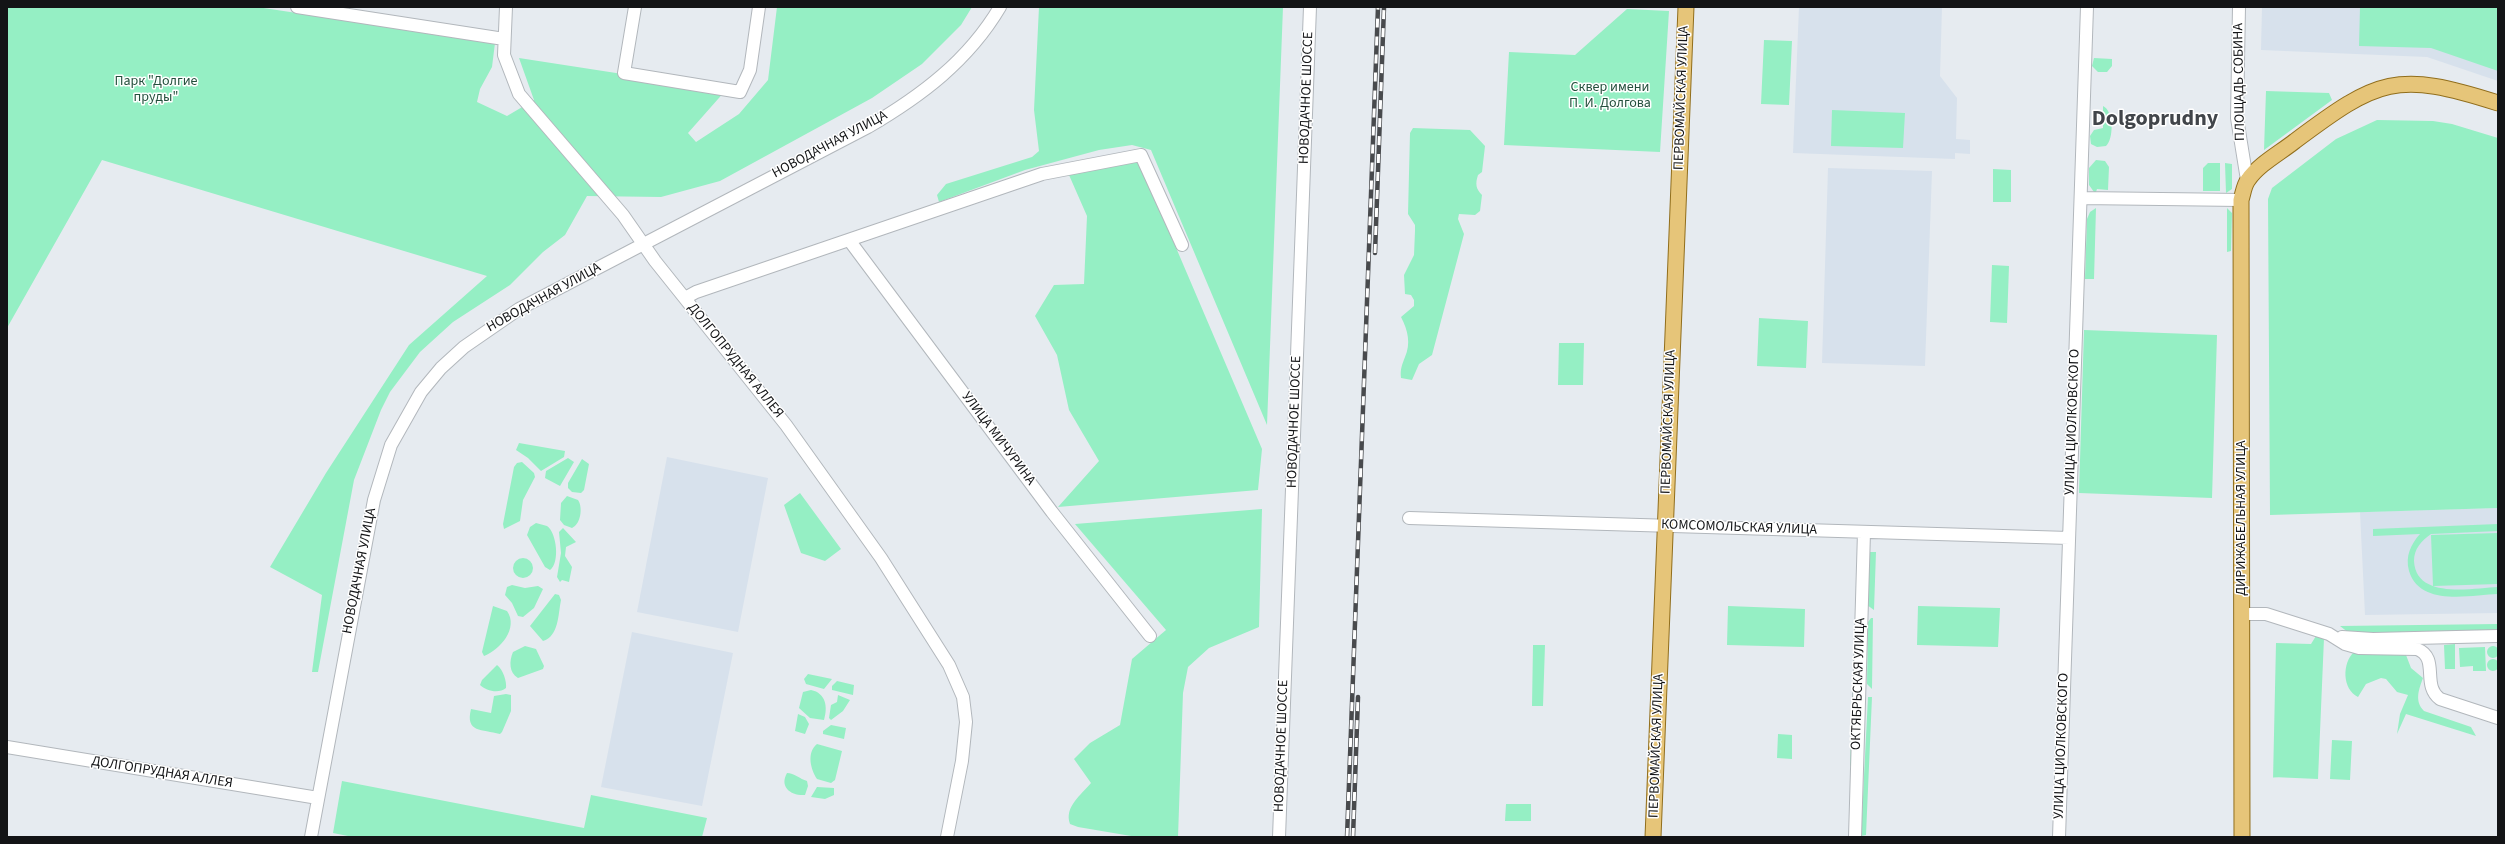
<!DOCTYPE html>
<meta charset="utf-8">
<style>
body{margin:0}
#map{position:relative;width:2505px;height:844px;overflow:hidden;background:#e6ebf0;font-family:"Source Sans 3",sans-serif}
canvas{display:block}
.frame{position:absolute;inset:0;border:8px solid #131416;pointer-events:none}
</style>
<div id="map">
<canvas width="2505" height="844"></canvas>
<div class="frame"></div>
</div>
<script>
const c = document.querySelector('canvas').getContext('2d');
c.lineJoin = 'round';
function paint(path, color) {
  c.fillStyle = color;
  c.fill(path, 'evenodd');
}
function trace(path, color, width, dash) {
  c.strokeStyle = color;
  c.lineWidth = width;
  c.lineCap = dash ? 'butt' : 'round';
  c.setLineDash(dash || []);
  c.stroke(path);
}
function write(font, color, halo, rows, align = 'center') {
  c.font = font + ' "Source Sans 3",sans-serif';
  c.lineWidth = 3;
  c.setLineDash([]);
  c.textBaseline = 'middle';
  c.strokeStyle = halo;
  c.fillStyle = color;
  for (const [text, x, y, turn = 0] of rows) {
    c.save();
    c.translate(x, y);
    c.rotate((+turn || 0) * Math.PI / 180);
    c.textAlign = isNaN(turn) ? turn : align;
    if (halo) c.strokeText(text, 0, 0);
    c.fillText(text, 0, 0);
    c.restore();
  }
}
const built = new Path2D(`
 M 1799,7 L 1942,7 L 1940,76 L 1957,98 L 1956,139 L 1970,140 L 1970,154 L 1955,153 L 1955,159 L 1793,153 Z
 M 2262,7 L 2498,7 L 2498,81 L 2427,57 L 2261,50 Z
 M 1828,168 L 1932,171 L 1925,366 L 1822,363 Z
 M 667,457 L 768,478 L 738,632 L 637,612 Z
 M 2498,508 L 2498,613 L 2365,615 L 2360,512 Z
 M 632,632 L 733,653 L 702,806 L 601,787 Z`);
const green = new Path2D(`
 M 7,7 L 257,7 L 495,43 L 492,67 L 480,89 L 477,102 L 507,116 L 534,100 L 519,58 L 726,90 L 688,133 L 696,142 L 739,114 L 768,80 L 777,7 L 972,7 L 961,25 L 922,64 L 872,98 L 720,181 L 661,197 L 587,196 L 565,235 L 543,252 L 510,285 L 453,322 L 420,352 L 390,392 L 381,410 L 354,480 L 318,672 L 312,672 L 322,595 L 270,567 L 326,473 L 409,345 L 487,276 L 102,160 L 7,328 Z
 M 1039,7 L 1283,7 L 1267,425 L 1151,150 L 1132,145 L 1099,150 L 1025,170 L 939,202 L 937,195 L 946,184 L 1032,157 L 1039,151 L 1034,110 Z
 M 2360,7 L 2498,7 L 2498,71 L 2431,48 L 2359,46 Z
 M 1627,9 L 1669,11 L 1660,152 L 1504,145 L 1509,52 L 1575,55 Z
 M 1764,40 L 1792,41 L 1789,105 L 1761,104 Z
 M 2094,58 L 2112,59 L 2112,66 L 2107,72 L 2098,72 L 2092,66 Z
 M 2266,91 L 2329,93 L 2332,100 L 2264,150 Z
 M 2103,106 C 2114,111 2114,139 2106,146 L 2097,147 L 2091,144 L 2090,136 L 2094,130 L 2103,128 Z
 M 1832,110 L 1905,113 L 1903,148 L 1831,146 Z
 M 2377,120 L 2433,121 L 2452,124 L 2498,138 L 2498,508 L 2270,515 L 2268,199 L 2272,188 L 2336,139 Z
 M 1413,128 L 1470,130 L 1485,146 L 1482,172 L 1478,175 C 1475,184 1476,189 1482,195 L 1480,211 L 1475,215 L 1459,214 L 1458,219 L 1464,234 L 1432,355 L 1419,364 L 1412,380 L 1401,378 C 1400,369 1402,365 1405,357 C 1411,344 1408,330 1401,317 L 1414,306 L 1414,300 L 1411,295 L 1405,294 L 1404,275 L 1414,255 L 1415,231 L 1415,225 L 1408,214 L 1410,133 Z
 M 2096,160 L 2105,161 L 2109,167 L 2108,190 L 2097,189 L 2096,192 L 2094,192 L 2089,185 L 2089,168 Z
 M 1139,161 L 1262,449 L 1258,490 L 1058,507 L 1099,461 L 1069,410 L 1057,355 L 1035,316 L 1054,285 L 1084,284 L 1087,216 L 1069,175 Z
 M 2208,163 L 2220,163 L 2220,191 L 2203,191 L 2203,168 Z
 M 2225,163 L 2232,164 L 2232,189 L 2226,193 Z
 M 1993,169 L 2011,170 L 2011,202 L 1993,202 Z
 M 2096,208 L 2094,279 L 2085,279 L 2087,219 L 2090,212 Z
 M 2227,208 L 2232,213 L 2231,251 L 2227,252 Z
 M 1992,265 L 2009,266 L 2007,323 L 1990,322 Z
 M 1759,318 L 1808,321 L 1806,368 L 1757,366 Z
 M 2084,330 L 2217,335 L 2212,498 L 2079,493 Z
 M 1559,343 L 1584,343 L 1583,385 L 1558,385 Z
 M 519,443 L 565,451 L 564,457 L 541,471 L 528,458 L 516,450 Z
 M 568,458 L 574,462 L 560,486 L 545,478 L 546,471 Z
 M 582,459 L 589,464 L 584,490 L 581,493 L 572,492 L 568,488 L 568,483 Z
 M 522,462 L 534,473 L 535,477 L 523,500 L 520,521 L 504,529 L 503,524 L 514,467 L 517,463 Z
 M 800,493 L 841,549 L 825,561 L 801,553 L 784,505 Z
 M 567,496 L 578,500 C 583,507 581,524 572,528 L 564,525 L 560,520 L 561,503 Z
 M 1262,509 L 1259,627 L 1209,648 L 1188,667 L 1183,693 L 1178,837 L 1137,837 L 1078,827 L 1070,824 C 1064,807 1081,795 1091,783 L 1074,759 L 1090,743 L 1120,725 L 1132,659 L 1166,630 L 1075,524 Z
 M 536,523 L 547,526 C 557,533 560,563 550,570 L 545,567 L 527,535 L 530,527 Z
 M 2498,524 L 2498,531 L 2431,534 C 2421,541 2414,549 2414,561 C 2416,600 2473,588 2498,587 L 2498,594 C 2470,595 2420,607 2409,571 C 2405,556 2411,544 2420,534 L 2373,536 L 2373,529 Z
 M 563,528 L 576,542 L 566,547 L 565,556 L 572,567 L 569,582 L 562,580 L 560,582 L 557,577 L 561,553 L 559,532 Z
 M 2498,533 L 2498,584 L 2433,586 L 2431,535 Z
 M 1870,552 L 1876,552 L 1874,610 L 1867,605 Z
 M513 568a10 10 0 1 1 20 0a10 10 0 1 1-20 0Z
 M 512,585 L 525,588 L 538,586 L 543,589 L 534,608 L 523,617 L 518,616 L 512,603 L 505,595 L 507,587 Z
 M 555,594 L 559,595 L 561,600 C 558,615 559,636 543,641 L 530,626 Z
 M 493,606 L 507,611 C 519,628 500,650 484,656 L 482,652 Z
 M 1728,606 L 1805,609 L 1804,647 L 1727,645 Z
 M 1918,606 L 2000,608 L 1998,647 L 1917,645 Z
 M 1871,618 L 1873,618 L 1872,689 L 1867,684 L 1868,622 Z
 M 1855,619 L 1853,764 L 1850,766 Z
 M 2498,624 L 2498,630 L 2349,633 L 2340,626 Z
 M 2316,636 L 2324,638 L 2318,779 L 2273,777 L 2273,780 L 2276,643 L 2311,644 Z
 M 2455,644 L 2455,669 L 2445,669 L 2444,645 Z
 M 1533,645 L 1545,645 L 1543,706 L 1532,706 Z
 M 525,646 L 536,649 L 544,666 L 543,669 L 518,678 C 509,673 509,661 513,652 Z
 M2487 652a6 6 0 1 1 12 0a6 6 0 1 1-12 0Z
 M 2485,647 L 2486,671 L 2473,671 L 2473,666 L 2460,667 L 2459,648 Z
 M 2354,652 L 2406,655 L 2411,668 L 2423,678 C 2419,689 2414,701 2424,711 L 2471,727 L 2476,736 L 2406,714 L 2397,734 L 2400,714 L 2408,695 L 2397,692 L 2386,679 L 2381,678 L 2366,684 L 2358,697 C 2342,689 2342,663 2354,652 Z
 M2487 665a6 6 0 1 1 12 0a6 6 0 1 1-12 0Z
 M 497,665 C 503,669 507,682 506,688 C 499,694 486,691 480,685 L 482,680 Z
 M 808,674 L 832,679 L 824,689 L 806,684 L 804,679 Z
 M 837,681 L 854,685 L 853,695 L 832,690 L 832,686 Z
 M 811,690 C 826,693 828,707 824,720 L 810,718 L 799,708 L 803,692 Z
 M 506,694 L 511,695 L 511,711 L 502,732 L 500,734 C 482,729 465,733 471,709 L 491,713 L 494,696 Z
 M 838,695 L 850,700 L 843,711 L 831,720 L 829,718 L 831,705 L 837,702 Z
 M 1868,697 L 1872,697 L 1866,835 L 1861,836 Z
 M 798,714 L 805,717 L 809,724 L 805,734 L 795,731 Z
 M 831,725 L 846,728 L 844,739 L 823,734 L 823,731 Z
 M 1778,734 L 1792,735 L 1792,759 L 1777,758 Z
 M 2332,740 L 2352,741 L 2350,780 L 2330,779 Z
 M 817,744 L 842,751 L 835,780 L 831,783 L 817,779 C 811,770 806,753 817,744 Z
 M 787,773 C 794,773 800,779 807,781 L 808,786 L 805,795 C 791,796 779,787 787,773 Z
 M 342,781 L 584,828 L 591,795 L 707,818 L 702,837 L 353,837 L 333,833 Z
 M 817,787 L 834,788 L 834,795 L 825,799 L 811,797 Z
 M 1506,804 L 1531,804 L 1531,821 L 1505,821 Z`);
const minor = new Path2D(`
 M 297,7 L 504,39
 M 506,7 L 504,55 L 519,94 L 623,215 L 655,261 L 786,425 L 881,558 L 949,665 L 963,697 L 966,722 L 962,761 L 947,837
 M 635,7 L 624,73 L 740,92 L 750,70 L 759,7
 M 2239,7 L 2237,118 L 2247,180
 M 2081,198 L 2241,200
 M 849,240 L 1052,512 L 1150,636
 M 685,298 L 696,292 L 1042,174 L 1141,155 L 1182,245
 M 1409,518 L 2069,538
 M 2242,614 L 2266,614 L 2329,634 L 2345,644 L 2359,648 L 2417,649 C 2440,658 2421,685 2440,699 L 2498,718
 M 2342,637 L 2373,639 L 2498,636
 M 7,747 L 318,798
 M 311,837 L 374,500 L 391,445 L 421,392 L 441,368 L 464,347 L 519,309 L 868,127 C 921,96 968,61 1000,7
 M 1279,837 L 1310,7
 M 1855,837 L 1864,532
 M 2059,837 L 2087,7`);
const major = new Path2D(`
 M 1653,837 L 1686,7
 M 2242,837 L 2241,200 C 2243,194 2244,185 2248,180 C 2259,164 2280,153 2295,141 C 2378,79 2396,70 2498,103`);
const rail = new Path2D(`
 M 1375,253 L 1384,7
 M 1347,837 L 1378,7
 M 1353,837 L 1358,697`);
const parkNames = [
 ["Парк \"Долгие",156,82],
 ["пруды\"",156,98],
 ["Сквер имени",1610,88],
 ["П. И. Долгова",1610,104]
];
const streetNames = [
 ["ПЛОЩАДЬ СОБИНА",2240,82,-91],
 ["НОВОДАЧНОЕ ШОССЕ",1307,98,-88],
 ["ПЕРВОМАЙСКАЯ УЛИЦА",1682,98,-88],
 ["НОВОДАЧНАЯ УЛИЦА",830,145,-28],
 ["НОВОДАЧНАЯ УЛИЦА",544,298,-29],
 ["ДОЛГОПРУДНАЯ АЛЛЕЯ",735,361,51],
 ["НОВОДАЧНОЕ ШОССЕ",1295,422,-88],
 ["ПЕРВОМАЙСКАЯ УЛИЦА",1669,422,-88],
 ["УЛИЦА ЦИОЛКОВСКОГО",2073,422,-88],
 ["УЛИЦА МИЧУРИНА",998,439,53],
 ["ДИРИЖАБЕЛЬНАЯ УЛИЦА",2242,518,-90],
 ["КОМСОМОЛЬСКАЯ УЛИЦА",1739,528,2],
 ["НОВОДАЧНАЯ УЛИЦА",360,571,-79],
 ["ОКТЯБРЬСКАЯ УЛИЦА",1859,684,-88],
 ["НОВОДАЧНОЕ ШОССЕ",1282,746,-88],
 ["ПЕРВОМАЙСКАЯ УЛИЦА",1657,746,-88],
 ["УЛИЦА ЦИОЛКОВСКОГО",2062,746,-88],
 ["ДОЛГОПРУДНАЯ АЛЛЕЯ",162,773,9]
];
const townNames = [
 ["Dolgoprudny",2155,120]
];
paint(built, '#d7e1ec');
paint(green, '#95efc4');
trace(minor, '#b2b7bc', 14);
trace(major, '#916e1c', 17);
trace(minor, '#fff', 12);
trace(major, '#e6c579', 15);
trace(rail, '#484a4d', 4.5);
trace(rail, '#fff', 3, [9]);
write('14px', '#234f3c', '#fff', parkNames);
write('14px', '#131416', '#fff', streetNames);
write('bold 22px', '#41454a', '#fff', townNames);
</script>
